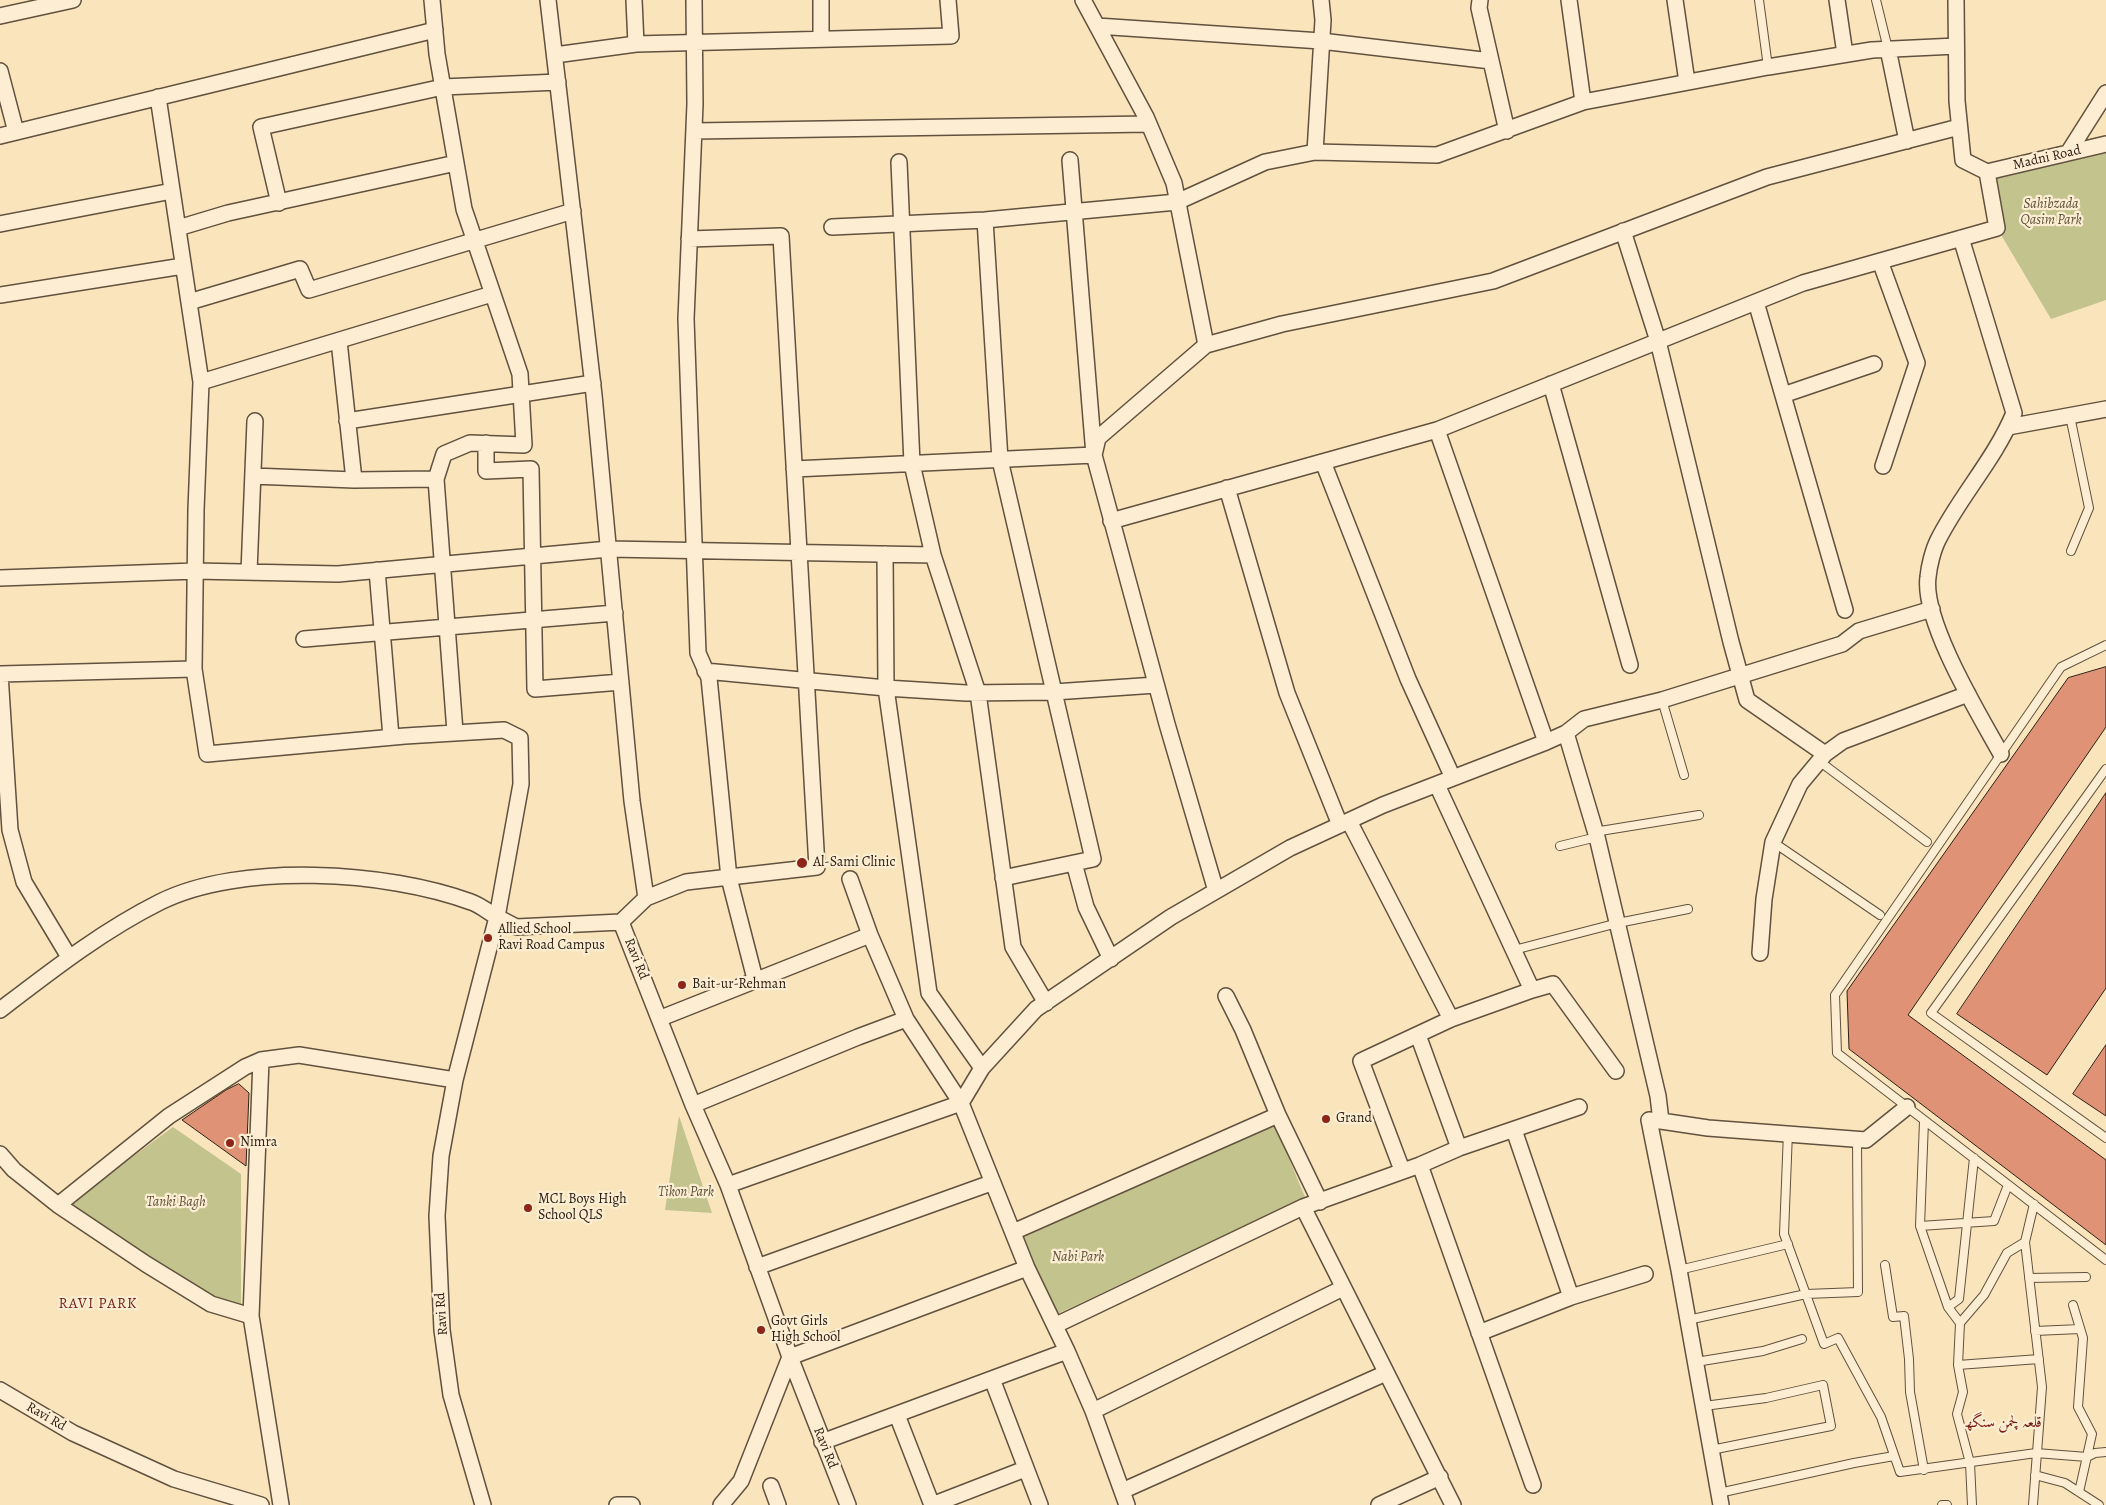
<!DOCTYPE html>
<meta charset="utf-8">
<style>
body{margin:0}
canvas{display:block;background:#fae4bb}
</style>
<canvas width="2106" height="1505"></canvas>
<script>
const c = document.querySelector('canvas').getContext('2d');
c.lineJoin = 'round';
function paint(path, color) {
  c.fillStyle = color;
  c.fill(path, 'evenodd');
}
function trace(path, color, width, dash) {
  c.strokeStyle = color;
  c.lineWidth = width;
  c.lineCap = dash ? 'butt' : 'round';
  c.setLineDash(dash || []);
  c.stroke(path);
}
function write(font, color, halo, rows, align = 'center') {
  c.font = font + ' Alegreya,Amiri,serif';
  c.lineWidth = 4.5;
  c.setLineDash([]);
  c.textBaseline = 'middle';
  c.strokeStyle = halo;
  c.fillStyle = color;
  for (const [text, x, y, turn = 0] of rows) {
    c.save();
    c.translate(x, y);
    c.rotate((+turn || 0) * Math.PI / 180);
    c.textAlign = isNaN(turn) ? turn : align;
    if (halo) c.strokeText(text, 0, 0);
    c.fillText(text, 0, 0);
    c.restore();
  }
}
const green = new Path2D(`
 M 2106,144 L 2106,300 L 2051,319 L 1997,228 L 1987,173 Z
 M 679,1116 L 712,1213 L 665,1210 Z
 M 1274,1123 L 1305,1197 L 1053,1316 L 1021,1237 Z
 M 173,1127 L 241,1174 L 241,1305 L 210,1297 L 67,1205 Z`);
const building = new Path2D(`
 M 2106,667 L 2106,727 L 1908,1015 L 2106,1160 L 2106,1245 L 1849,1049 L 1847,991 L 2068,678 Z
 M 2106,793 L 2106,988 L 2047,1075 L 1957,1014 Z
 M 2106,1045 L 2106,1116 L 2073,1094 Z
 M 239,1084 L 249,1093 L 246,1166 L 182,1120 L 226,1090 Z`);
const service = new Path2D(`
 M 1759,0 L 1768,67
 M 1876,0 L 1888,49
 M 2070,416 L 2089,508 L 2071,551
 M 2106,645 L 2061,667 L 1835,995 L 1837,1053 L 2106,1260
 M 1662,700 L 1684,775
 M 1819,761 L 1927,842
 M 2106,769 L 1931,1013 L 2106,1138
 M 1594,832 L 1699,815
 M 1773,842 L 1880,915
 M 1560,846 L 1597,837
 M 1514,950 L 1618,923 L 1688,909
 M 1924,1121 L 1920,1226 L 1948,1307
 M 1788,1132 L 1784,1234 L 1824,1344 L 1838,1338 L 1881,1417 L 1900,1472 L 2036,1453 L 2087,1457 L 2095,1453 L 2106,1452
 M 1920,1226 L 1994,1221 L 2008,1185
 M 1885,1265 L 1893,1317 L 1904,1316 L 1909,1359 L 1910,1392 L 1924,1470
 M 1679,1270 L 1788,1244
 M 2029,1278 L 2086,1277
 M 2073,1305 L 2083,1338 L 2078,1407 L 2092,1434 L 2079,1492
 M 1688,1320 L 1806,1294 L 1858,1292 L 1857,1139
 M 1960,1323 L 1948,1307 L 1959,1299 L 1974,1158
 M 2035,1331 L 2080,1329
 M 1696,1362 L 1763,1351 L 1802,1339
 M 1958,1365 L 1960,1323 L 1984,1295 L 2007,1253 L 2025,1242
 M 1704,1406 L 1766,1398 L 1823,1385 L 1831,1426 L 1711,1450
 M 2035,1475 L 2065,1483 L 2099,1505
 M 1719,1493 L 1854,1463 L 1894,1456
 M 1942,1505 L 1947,1505
 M 1972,1505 L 1970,1463 L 1957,1414 L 1963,1392 L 1958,1365 L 2039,1359
 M 2033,1505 L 2042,1387 L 2025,1242 L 2034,1204`);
const minor = new Path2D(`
 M 432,0 L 437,54 L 464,209 L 520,374 L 524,445 L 470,443 L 444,454 L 436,479 L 455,732
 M 548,0 L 594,395 L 632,801 L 646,898
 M 634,0 L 636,44
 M 694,0 L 695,104 L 686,319 L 698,653 L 709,678 L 729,878 L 755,979
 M 821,0 L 821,39
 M 1083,0 L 1146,117 L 1174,183 L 1206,345 L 1098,438 L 1094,455 L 1167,724 L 1216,891
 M 1480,0 L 1479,8 L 1507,131
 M 1569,0 L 1583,102
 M 1675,0 L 1687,82
 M 1837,0 L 1845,54
 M 1956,0 L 1957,101 L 1963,160 L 1987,172
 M 0,16 L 73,0
 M 1097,26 L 1321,41 L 1491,61
 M 1888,49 L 1907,141
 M 555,55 L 636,44 L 951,36 L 948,0
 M 0,71 L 16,132
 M 694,131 L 1148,124
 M 0,136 L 435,30
 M 1315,152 L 1323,20 L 1321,0
 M 2068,153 L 2106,93
 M 899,162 L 912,464 L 933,555 L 978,693 L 1013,947 L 1046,1003
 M 1987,172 L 2106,144
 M 279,203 L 261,127 L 443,87 L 558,82
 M 0,224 L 172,191
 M 832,227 L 985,220 L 1177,202 L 1265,162 L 1315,152 L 1437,155 L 1583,102 L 1768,67 L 1872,50 L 1956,46
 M 178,228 L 228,213 L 456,163
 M 1623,231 L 1658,341 L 1731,642 L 1747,700 L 1825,754
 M 1961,238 L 2014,413 C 1995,459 1960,496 1938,540 C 1933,550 1929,566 1928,577 C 1922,621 1979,714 2001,754
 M 1880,261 L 1917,363 L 1883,466
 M 0,295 L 183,266
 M 189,302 L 300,269 L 309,290 L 573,211
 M 1756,302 L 1845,610
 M 1206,345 L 1282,324 L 1493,281 L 1767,177 L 1959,127
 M 201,382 L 492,294
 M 1551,384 L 1630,665
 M 1783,395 L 1874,364
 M 347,421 L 593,383
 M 2008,427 L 2106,409
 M 1437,430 L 1546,742
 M 486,443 L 486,471 L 531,469 L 535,689 L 621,682
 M 1323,462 L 1408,679 L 1453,778
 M 794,469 L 1094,455 L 1070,160
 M 253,476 L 354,480 L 339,341
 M 354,480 L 436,479
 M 1227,488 L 1287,693 L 1340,825
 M 1111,521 L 1437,430 L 1803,283 L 1997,228 L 1987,172
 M 885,554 L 886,688 L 929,993 L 982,1068
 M 377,570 L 391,737
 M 249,572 L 255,421
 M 0,578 L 195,571 L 338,574 L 609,549 L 933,555
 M 304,639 L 615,613
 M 705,671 L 886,688 L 966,693 L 1054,692 L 1000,460 L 985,220
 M 0,674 L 10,830 L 24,882 L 69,957
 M 0,674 L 194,669
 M 1566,733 L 1597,837 L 1658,1096 L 1661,1121 L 1649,1120 L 1679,1270 L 1721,1505
 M 1437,785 L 1532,990 L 1553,984 L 1616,1071
 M 1349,821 L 1451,1019
 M 1074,863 L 1086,907 L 1111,959
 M 1003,878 L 1093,859 L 1054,692 L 1156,685
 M 850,879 L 870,935 L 906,1019 L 961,1103 L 1027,1268 L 1067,1351
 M 621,922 L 646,898 L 686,882 L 817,867 L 781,236 L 689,239
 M 1760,953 L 1764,899 L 1773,842 L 1800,784 L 1825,754 L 1843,741 L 1968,694
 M 1226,996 L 1243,1030 L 1278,1115
 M 0,1010 C 51,971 102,931 160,902 C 240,862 388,871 471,902 C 480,905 488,912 497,917 L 521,784 L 520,738 L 504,730 L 405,736 L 207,754 L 194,669 L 196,510 L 201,382 L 158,97
 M 661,1018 L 870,935
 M 1418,1035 L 1459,1148
 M 261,1060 L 251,1316 L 281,1505
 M 693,1105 L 858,1037 L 906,1019
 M 1661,1121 L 1708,1128 L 1866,1140 L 1907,1107
 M 1514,1130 L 1571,1297
 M 0,1154 L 14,1170 L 58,1205 L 146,1264 L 211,1304 L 251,1316
 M 1420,1165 L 1533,1485
 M 1402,1170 L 1361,1061 L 1451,1019 L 1532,990
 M 728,1185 L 961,1103 L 982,1068 L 1036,1009 L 1171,917 L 1290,848 L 1383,805 L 1546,742 L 1566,733 L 1584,719 L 1662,700 L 1842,644 L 1859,631 L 1932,609
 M 58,1205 L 169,1116 L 245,1067 L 261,1060 L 299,1055 L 455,1080
 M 1303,1207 L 1453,1505
 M 1013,1232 L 1278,1115 L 1320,1202
 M 757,1267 L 991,1183
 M 1056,1325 L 1303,1207 L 1420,1165 L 1459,1148 L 1579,1107
 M 1479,1333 L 1571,1297 L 1645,1274
 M 992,1379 L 1040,1505
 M 0,1390 L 73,1433 L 174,1479 L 261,1505
 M 1093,1411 L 1343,1288
 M 897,1415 L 932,1505 L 1025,1469
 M 822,1442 L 1067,1351 L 1093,1411 L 1127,1505
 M 771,1486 L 778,1505
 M 1122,1491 L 1386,1373
 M 483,1505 L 451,1395 L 442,1330 L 437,1216 L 441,1156 L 455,1080 L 497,917 L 516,927 L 621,922 L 693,1105 L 728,1185 L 790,1357 L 848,1505
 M 617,1505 L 632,1505
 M 721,1505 L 741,1481 L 790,1357 L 1027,1268
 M 1379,1505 L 1440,1477`);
const markers = [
 [802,863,6,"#8f2418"],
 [488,938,5,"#8f2418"],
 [682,985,5,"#8f2418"],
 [1326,1119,5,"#8f2418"],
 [230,1143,5,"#8f2418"],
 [528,1208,5,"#8f2418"],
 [761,1330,5,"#8f2418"]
];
const streetNames = [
 ["Madni Road",2047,158,-13],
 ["Ravi Rd",636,959,68],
 ["Ravi Rd",442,1314,-94],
 ["Ravi Rd",46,1417,30],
 ["Ravi Rd",825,1448,68]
];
const parkNames = [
 ["Sahibzada",2051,205],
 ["Qasim Park",2051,221],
 ["Tikon Park",686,1193],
 ["Tanki Bagh",176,1203],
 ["Nabi Park",1078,1258]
];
const poiNames = [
 ["Al-Sami Clinic",813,863],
 ["Allied School",498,930],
 ["Ravi Road Campus",498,946],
 ["Bait-ur-Rehman",692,985],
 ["Grand",1336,1119],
 ["Nimra",240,1143],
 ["MCL Boys High",538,1200],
 ["School QLS",538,1216],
 ["Govt Girls",771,1322],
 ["High School",771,1338]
];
const neighbourhoodNames = [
 ["RAVI PARK",98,1304]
];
const quarterNames = [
 ["قلعہ لچمن سنگھ",2003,1423]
];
paint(green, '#c2c38d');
paint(building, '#e09277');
trace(building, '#2e2014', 1);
trace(service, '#61513e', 10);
trace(minor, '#61513e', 18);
trace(service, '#fcedd3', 8);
trace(minor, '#fcedd3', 15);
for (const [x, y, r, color] of markers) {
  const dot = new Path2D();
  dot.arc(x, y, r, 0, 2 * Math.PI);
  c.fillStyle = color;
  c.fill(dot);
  trace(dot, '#fcedd3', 2);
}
write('14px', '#2e2014', '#fcedd3', streetNames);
write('italic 14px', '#5a5138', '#fcedd3', parkNames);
write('14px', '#2e2014', '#fcedd3', poiNames, 'left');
c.letterSpacing = '1px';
write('15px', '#7a1f14', '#fcedd3', neighbourhoodNames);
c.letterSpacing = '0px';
write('16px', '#7a1f14', '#fcedd3', quarterNames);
</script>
